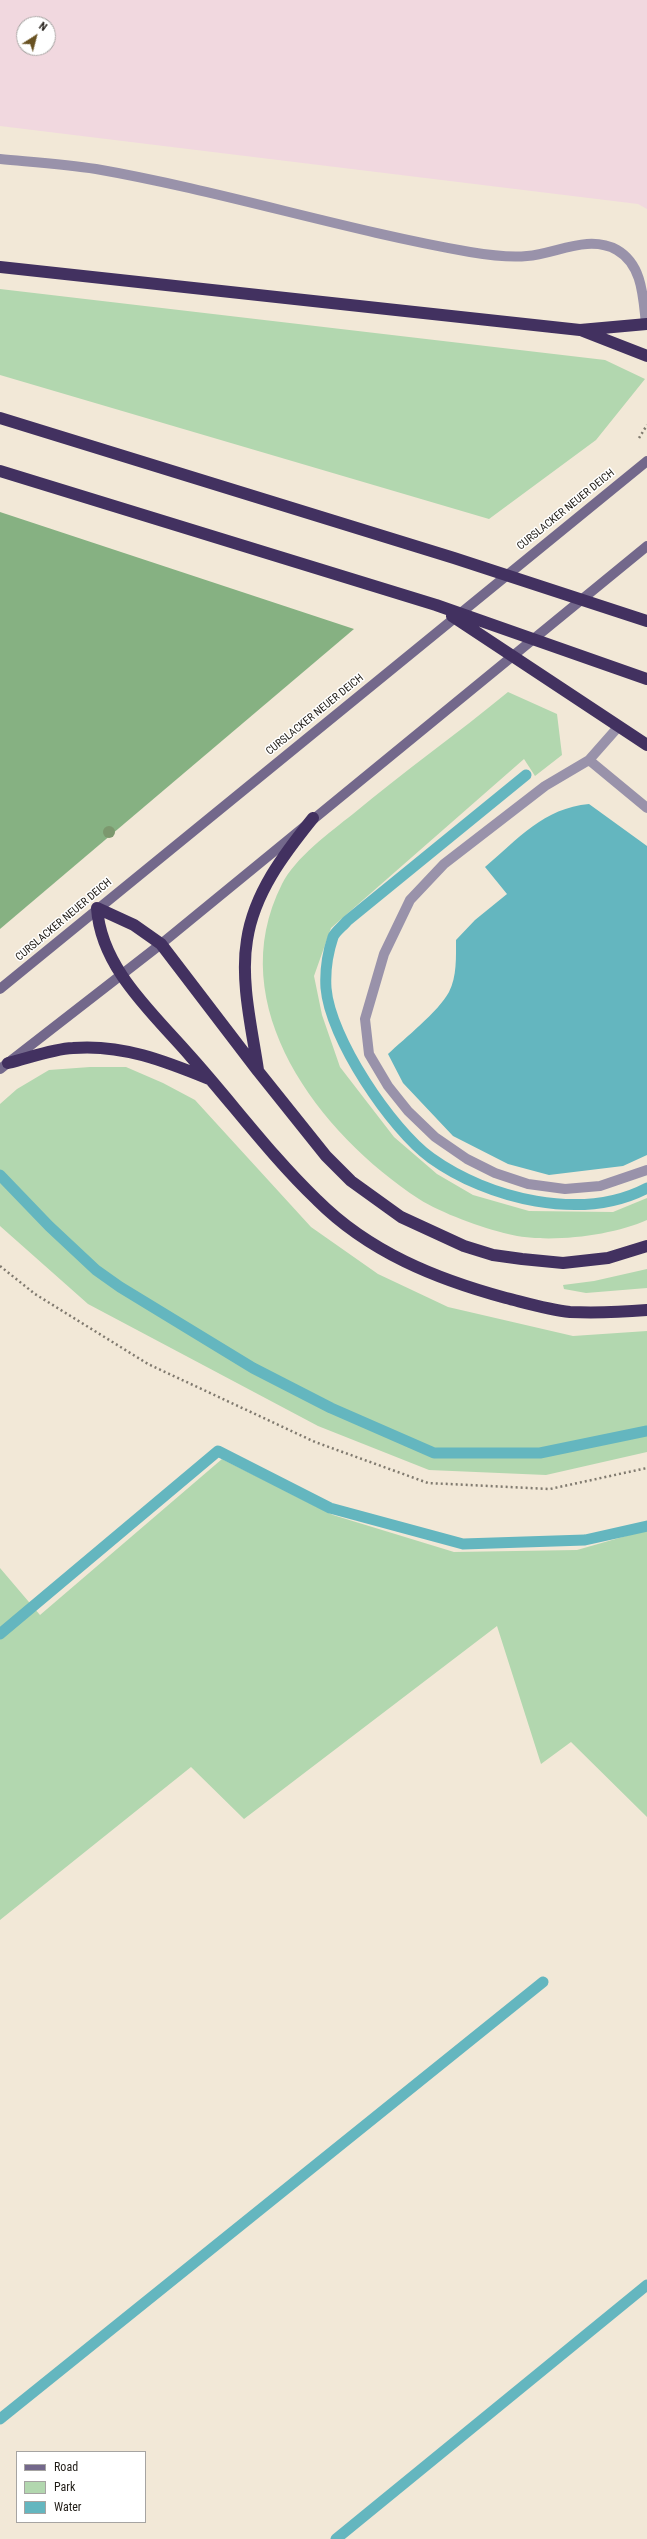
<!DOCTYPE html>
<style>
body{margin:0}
#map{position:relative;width:647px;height:2539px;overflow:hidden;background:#f2e8d7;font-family:"Roboto Condensed",sans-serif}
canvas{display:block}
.legend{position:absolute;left:16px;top:2451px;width:130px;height:72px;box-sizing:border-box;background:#fff;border:1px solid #a6a4a2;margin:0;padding:5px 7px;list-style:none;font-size:12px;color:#201c16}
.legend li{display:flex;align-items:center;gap:8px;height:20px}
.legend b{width:20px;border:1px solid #a6a4a2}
.north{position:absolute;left:16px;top:16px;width:40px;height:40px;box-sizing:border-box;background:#fff;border:1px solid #a6a4a2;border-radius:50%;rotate:36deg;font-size:11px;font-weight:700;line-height:16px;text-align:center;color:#201c16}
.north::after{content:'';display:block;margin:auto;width:14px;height:18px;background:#695222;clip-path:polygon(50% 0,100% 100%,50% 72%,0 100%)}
</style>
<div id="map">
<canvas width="647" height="2539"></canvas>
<ul class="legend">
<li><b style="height:5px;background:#73688b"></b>Road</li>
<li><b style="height:11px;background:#b2d7af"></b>Park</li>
<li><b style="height:11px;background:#64b6bf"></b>Water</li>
</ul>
<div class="north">N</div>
</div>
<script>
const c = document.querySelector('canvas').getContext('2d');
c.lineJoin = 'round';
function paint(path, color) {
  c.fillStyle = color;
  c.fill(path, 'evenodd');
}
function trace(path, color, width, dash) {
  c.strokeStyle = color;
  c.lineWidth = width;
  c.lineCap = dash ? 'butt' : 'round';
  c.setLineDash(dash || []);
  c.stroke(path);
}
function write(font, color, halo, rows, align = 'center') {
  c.font = font + ' "Roboto Condensed",sans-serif';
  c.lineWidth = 3;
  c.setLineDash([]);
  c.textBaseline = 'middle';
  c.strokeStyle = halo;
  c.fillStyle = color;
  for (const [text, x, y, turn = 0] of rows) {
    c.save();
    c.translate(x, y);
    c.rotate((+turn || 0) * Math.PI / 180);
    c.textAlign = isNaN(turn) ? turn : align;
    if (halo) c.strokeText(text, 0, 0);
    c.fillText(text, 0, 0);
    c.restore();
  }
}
const commercial = new Path2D(`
 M 0,0 L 647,0 L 647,209 L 638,204 L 0,126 ZM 24,24 L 48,24 L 48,48 L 24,48 Z`);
const green = new Path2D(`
 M 0,289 L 605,360 L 645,379 L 596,440 L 489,519 L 0,375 Z
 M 508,692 L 557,714 L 562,755 L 535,776 L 524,759 L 331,928 L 314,976 L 322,1015 L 340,1067 L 394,1137 L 437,1174 L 473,1195 L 529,1211 L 613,1212 L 647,1198 L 647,1220 C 612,1236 546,1244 508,1234 C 482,1228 441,1213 419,1199 C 320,1134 220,1006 282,884 C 295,858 330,832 353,814 C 403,772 457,734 508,692 Z
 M 90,1067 L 126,1067 L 163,1083 L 195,1100 L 311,1227 L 378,1274 L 448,1307 L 573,1336 L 647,1331 L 647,1452 L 546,1475 L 429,1470 L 318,1426 L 88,1304 L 0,1226 L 0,1104 L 17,1089 L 49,1070 Z
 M 647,1269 L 647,1288 L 586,1293 L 564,1289 L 563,1285 L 594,1281 Z
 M 222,1459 L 333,1515 L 454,1552 L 577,1550 L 647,1530 L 647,1817 L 571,1742 L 541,1764 L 497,1626 L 244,1819 L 191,1767 L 0,1920 L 0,1568 L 40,1615 Z`);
const forest = new Path2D(`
 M 0,512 L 354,629 L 0,929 Z`);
const water = new Path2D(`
 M 589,804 L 647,846 L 647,1155 L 623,1166 L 549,1175 L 508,1164 L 453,1136 L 403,1083 L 388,1054 C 405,1038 438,1012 449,992 C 457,977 456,956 456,940 L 475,920 L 507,894 L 485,867 C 518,839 544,808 589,804 Z`);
const stream = new Path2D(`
 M 526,775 L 347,921 C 343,926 335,932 333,937 C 328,952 325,972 326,988 C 330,1038 391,1129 431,1158 C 488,1199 582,1222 647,1188
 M 0,1175 L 49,1226 L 96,1270 L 120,1287 L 253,1368 L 331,1408 L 434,1453 L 540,1453 L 647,1431
 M 0,1634 L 218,1451 L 330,1508 L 463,1544 L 585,1540 L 647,1526
 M 0,2419 L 543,1982
 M 336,2539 L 647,2285`);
const path = new Path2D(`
 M 639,438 L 647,425
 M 0,1266 L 35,1294 L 148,1364 L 315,1442 L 428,1483 L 550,1489 L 647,1468`);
const lane = new Path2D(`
 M 0,159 C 32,162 65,164 96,169 C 222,191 344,230 470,252 C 488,255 508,258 527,256 C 556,254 588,234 617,250 C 643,265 643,298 646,324
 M 619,726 L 589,760 L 545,786 L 444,864 L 410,900 L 384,954 L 365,1019 L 369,1054 L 388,1086 L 408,1111 L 435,1137 L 467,1159 L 495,1173 L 528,1184 L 565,1189 L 600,1186 L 647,1170
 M 589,760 L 647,808`);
const secondary = new Path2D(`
 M 0,989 L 647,461
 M 0,1069 L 161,944 L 647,546`);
const highway = new Path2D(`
 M 0,267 L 580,330 L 647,324
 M 583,331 L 647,356
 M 0,418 L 454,558 L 647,621
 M 0,471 L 436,605 L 647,679
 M 452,616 L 647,745
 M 8,1063 C 29,1058 52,1049 73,1048 C 122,1044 165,1061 209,1079
 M 258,1070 C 252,1029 240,981 247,940 C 254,893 284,854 313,818
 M 647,1246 L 608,1258 L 563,1263 L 522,1259 L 493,1255 L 464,1246 L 401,1217 L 351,1181 L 326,1156 L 258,1071 L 161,944 L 134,925 L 97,908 C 101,969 154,1014 191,1057 C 233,1104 271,1156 317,1200 C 369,1252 436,1279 506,1298 C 526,1303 549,1310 570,1312 C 596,1313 622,1312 647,1310`);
const trees = [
 [109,832]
];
const streetNames = [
 ["CURSLACKER NEUER DEICH",566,510,-39],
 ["CURSLACKER NEUER DEICH",315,715,-39],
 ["CURSLACKER NEUER DEICH",64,920,-40]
];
paint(commercial, '#f1d8df');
paint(green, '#b2d7af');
paint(forest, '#86b182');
paint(water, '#64b6bf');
trace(stream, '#64b6bf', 11);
trace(path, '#807a6f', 2.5, [2, 3]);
trace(lane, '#9992aa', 10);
trace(secondary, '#73688b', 10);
trace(highway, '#423160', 12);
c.fillStyle = '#7c986e';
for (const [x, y] of trees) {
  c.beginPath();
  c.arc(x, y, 6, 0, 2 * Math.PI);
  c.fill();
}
write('11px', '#201c16', '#fff', streetNames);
</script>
